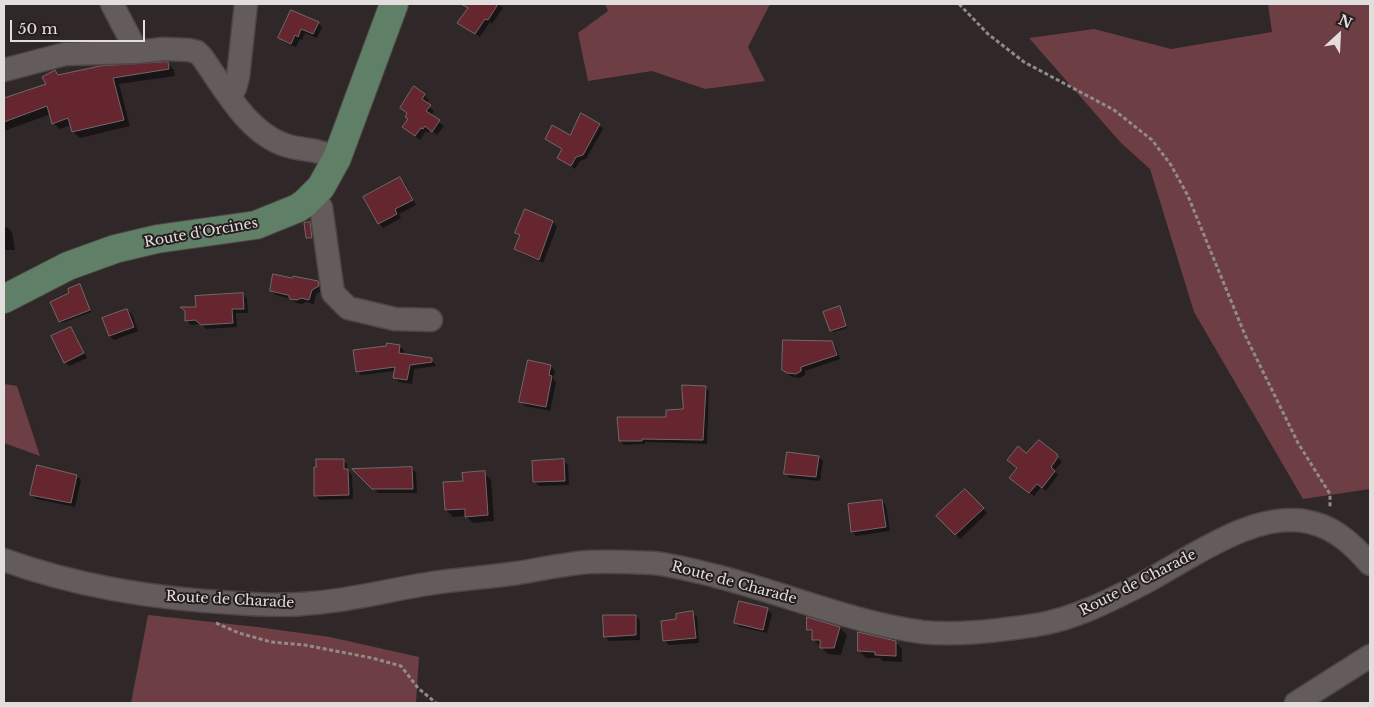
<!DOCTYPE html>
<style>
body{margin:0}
#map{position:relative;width:1374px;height:707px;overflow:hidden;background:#302728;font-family:"Libre Baskerville",serif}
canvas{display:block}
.frame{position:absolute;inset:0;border:5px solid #e3dede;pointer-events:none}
.north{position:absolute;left:1314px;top:10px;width:50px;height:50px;-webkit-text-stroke:4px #261e1e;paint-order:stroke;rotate:25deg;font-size:14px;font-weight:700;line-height:20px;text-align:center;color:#e3dede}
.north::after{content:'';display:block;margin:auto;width:18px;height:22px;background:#e3dede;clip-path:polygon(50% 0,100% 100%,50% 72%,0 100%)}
.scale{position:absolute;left:10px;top:20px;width:135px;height:22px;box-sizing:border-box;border:2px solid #e3dede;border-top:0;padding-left:6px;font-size:15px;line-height:18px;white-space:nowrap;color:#e3dede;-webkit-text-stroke:4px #261e1e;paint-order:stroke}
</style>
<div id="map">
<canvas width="1374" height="707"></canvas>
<div class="frame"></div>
<div class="north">N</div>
<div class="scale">50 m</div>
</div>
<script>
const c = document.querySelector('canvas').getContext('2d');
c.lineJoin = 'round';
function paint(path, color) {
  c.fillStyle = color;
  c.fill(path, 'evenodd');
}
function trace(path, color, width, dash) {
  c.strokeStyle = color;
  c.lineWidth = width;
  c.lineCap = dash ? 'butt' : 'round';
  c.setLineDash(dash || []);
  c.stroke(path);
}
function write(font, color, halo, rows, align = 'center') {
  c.font = font + ' "Libre Baskerville",serif';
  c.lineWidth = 4;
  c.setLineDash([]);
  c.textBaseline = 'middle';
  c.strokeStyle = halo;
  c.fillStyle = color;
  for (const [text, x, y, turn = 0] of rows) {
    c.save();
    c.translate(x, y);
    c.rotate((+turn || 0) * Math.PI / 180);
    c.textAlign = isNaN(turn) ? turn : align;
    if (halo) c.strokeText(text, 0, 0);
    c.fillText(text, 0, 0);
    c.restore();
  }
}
const green = new Path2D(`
 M 605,4 L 770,4 L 748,47 L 765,81 L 705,89 L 652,71 L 588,81 L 578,33 L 608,11 Z
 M 1268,4 L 1370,4 L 1370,489 L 1303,499 L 1194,312 L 1150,169 L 1121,143 L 1029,38 L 1094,29 L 1171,49 L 1272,32 Z
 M 4,384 L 17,386 L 40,456 L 4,443 Z
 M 148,615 L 257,627 L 330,637 L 419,657 L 416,703 L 131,703 Z`);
const shadow = new Path2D(`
 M 472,4 L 498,4 L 503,8 L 492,24 L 490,22 L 480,37 L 459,22 Z
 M 291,12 L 318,23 L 322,27 L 317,38 L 305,33 L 302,40 L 300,39 L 296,47 L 284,42 L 280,37 Z
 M 168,64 L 174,70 L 175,76 L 119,84 L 130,126 L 80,138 L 73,132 L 71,125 L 60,129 L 53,123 L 51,114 L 4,131 L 4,100 L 47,84 L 43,77 L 56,71 L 61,76 Z
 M 414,88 L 429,100 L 426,104 L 434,111 L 431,116 L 444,126 L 437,135 L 430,130 L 428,133 L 426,131 L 420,140 L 404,127 L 409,119 L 408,114 L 401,108 Z
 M 599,125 L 603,129 L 586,159 L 580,161 L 575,169 L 558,158 L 563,150 L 546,139 L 570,136 Z
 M 400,179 L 405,183 L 416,205 L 399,214 L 401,218 L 383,228 L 379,223 Z
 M 525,211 L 553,222 L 557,227 L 543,263 L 520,253 L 515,249 L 521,237 L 516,233 Z
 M 309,223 L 311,225 L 313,239 L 309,239 L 307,238 Z
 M 7,227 L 12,232 L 15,250 L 4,250 L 4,228 Z
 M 317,282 L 322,287 L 323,290 L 316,294 L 314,304 L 306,302 L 302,304 L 296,303 L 291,299 L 276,295 L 271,291 Z
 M 80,286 L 91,312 L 62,323 L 60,322 L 71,293 Z
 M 243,294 L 247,299 L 248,313 L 236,313 L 237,327 L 206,329 L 201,324 L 191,325 L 186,320 Z
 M 839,308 L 847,328 L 833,332 L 831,330 Z
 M 127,310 L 132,314 L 138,331 L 114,340 L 110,336 Z
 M 71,328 L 75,333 L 87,358 L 69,366 L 65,362 Z
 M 832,343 L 836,347 L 840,359 L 805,371 L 805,375 L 800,378 L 792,377 L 783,370 Z
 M 400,346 L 404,351 L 404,355 L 432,360 L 436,366 L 414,369 L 412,384 L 399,382 L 394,377 L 395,371 L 361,375 L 357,371 Z
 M 551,366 L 555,371 L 553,379 L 556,382 L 550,411 L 525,406 L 521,401 Z
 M 705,387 L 709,391 L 707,444 L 645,442 L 645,444 L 624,445 L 620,441 L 684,411 Z
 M 1026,455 L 1056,455 L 1062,462 L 1054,471 L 1058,475 L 1046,491 L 1041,487 L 1034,496 L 1015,481 Z
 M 818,457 L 823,461 L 820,481 L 790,478 L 785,473 Z
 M 343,460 L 347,464 L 348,470 L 352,475 L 353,499 L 320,500 L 315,495 Z
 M 564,461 L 568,465 L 569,485 L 539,486 L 534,482 Z
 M 412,468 L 416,473 L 417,493 L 378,493 L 355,470 Z
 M 484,473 L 491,480 L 494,521 L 473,523 L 466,516 L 453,517 L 446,510 L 464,482 Z
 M 77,476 L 81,480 L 75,507 L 36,499 L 32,494 Z
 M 965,490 L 987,513 L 960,539 L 938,516 Z
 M 882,501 L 886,506 L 890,531 L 856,536 L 852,531 Z
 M 767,609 L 772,614 L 767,633 L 740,627 L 735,622 Z
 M 692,613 L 697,617 L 699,643 L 669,645 L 664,640 L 678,620 Z
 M 636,616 L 640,621 L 640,640 L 609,641 L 605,636 Z
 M 808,619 L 840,628 L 847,635 L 841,655 L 828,654 L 813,639 L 813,634 L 808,629 Z
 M 895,642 L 902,649 L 902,662 L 883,661 L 880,658 L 866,658 L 859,651 Z`);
const building = new Path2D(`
 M 461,4 L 498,4 L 488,20 L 485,19 L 475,34 L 457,23 L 468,8 Z
 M 291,10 L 319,22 L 313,34 L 301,29 L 298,37 L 295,35 L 291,44 L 278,38 Z
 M 168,62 L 169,69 L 113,78 L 124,120 L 72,132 L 68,118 L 52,124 L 47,106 L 4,122 L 4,98 L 46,84 L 42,77 L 55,70 L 58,75 L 100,66 Z
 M 414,86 L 425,94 L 422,99 L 431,105 L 426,111 L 440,120 L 432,132 L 425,126 L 423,129 L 421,128 L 415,136 L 402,127 L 408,119 L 405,117 L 407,113 L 400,108 Z
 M 581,113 L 600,124 L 583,155 L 576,157 L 571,166 L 557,158 L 562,149 L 545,139 L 552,125 L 570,135 Z
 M 400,177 L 413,200 L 395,209 L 397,214 L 378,224 L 363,197 Z
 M 525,209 L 553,221 L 539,260 L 514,249 L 520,235 L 515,233 Z
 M 310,222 L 312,238 L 306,238 L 304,223 Z
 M 273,274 L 292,278 L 293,276 L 318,281 L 319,286 L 312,290 L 309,300 L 301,298 L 297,300 L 290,299 L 288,295 L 270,291 Z
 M 80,284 L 90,310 L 59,322 L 50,302 L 69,293 L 68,289 Z
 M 243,293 L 244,309 L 232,309 L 233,323 L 201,325 L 195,320 L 185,321 L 185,311 L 180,307 L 196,307 L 195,296 Z
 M 840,306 L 846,326 L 830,331 L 823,312 Z
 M 127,309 L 134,327 L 109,336 L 102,318 Z
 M 71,327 L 84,353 L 64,363 L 51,336 Z
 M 783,340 L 832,341 L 837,355 L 801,367 L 801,371 L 796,374 L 787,373 L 782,370 Z
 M 387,343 L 400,345 L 399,353 L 432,358 L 432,362 L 410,365 L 407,380 L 393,378 L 395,367 L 356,372 L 353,350 L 386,346 Z
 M 528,360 L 551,365 L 549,375 L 552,376 L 546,407 L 519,402 Z
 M 682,385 L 706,386 L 703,440 L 642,439 L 642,441 L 619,441 L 617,417 L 666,417 L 666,410 L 683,409 Z
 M 1039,440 L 1057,454 L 1058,457 L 1051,467 L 1055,471 L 1042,488 L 1037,484 L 1029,493 L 1009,478 L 1017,468 L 1007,460 L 1018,446 L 1026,453 Z
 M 787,452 L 819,456 L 816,477 L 784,474 Z
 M 316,459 L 344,459 L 344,469 L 348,469 L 349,495 L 314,496 L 314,467 L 316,467 Z
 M 564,459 L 565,481 L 533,482 L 532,461 Z
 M 37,465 L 77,475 L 71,503 L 30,495 Z
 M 412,467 L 413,489 L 372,489 L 352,469 Z
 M 485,471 L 488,515 L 465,517 L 465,509 L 445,510 L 443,482 L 463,481 L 462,473 Z
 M 965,489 L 984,508 L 955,535 L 936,516 Z
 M 882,500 L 886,527 L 851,532 L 848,504 Z
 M 739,601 L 768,608 L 763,630 L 734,623 Z
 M 693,611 L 696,638 L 663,641 L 661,621 L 676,619 L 676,614 Z
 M 603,615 L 636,615 L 636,635 L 604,637 Z
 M 807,617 L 840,627 L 834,648 L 820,648 L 820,640 L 812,640 L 812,630 L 807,630 Z
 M 858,632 L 896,641 L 896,656 L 875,655 L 875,652 L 858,651 Z`);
const path = new Path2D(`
 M 959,4 L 988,34 L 1024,62 L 1114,110 L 1152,140 L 1171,165 L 1188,196 L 1245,335 L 1298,443 L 1330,494 L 1330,508
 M 216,623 L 239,633 L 271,642 L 305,645 L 372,658 L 401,666 L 418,688 L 436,703`);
const minor = new Path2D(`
 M 112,4 L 137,52
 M 4,70 L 65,54 L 137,52 L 163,49 L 189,50 L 197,52 L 202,57 C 224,88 247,132 285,145 C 296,149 308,149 319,152 C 325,153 331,156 337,158
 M 230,97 L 235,88 L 238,77 L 246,4
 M 313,196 L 321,207 L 333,293 L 348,308 L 395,319 L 431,320
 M 4,560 C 79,587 155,599 235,603 C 261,605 287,606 313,603 C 353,600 393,589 433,583 C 461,579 489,577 518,573 C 541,569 565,564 588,562 C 610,561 632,562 653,563 C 674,565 695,571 716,576 C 783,593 854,623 922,632 C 960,636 999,630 1036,625 C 1074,619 1109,601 1142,584 C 1190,559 1257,507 1313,523 C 1337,529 1354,546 1370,564
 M 1296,703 L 1370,656`);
const major = new Path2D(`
 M 4,299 L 68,266 L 115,249 L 157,239 L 256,225 L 298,208 L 305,203 L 321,187 L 337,158 L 394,4`);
const streetNames = [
 ["Route d'Orcines",201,233,-10],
 ["Route de Charade",734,583,15],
 ["Route de Charade",1138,583,-27],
 ["Route de Charade",230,600,3]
];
paint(green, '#6d3f44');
paint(shadow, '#0007');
paint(building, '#652630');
trace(building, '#726869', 1);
trace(minor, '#4d4646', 25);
trace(major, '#4d4646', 30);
trace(path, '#918a8a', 3, [4, 2.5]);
trace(minor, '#645b5b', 22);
trace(major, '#5f8066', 28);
write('14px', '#e3dede', '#261e1e', streetNames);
</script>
